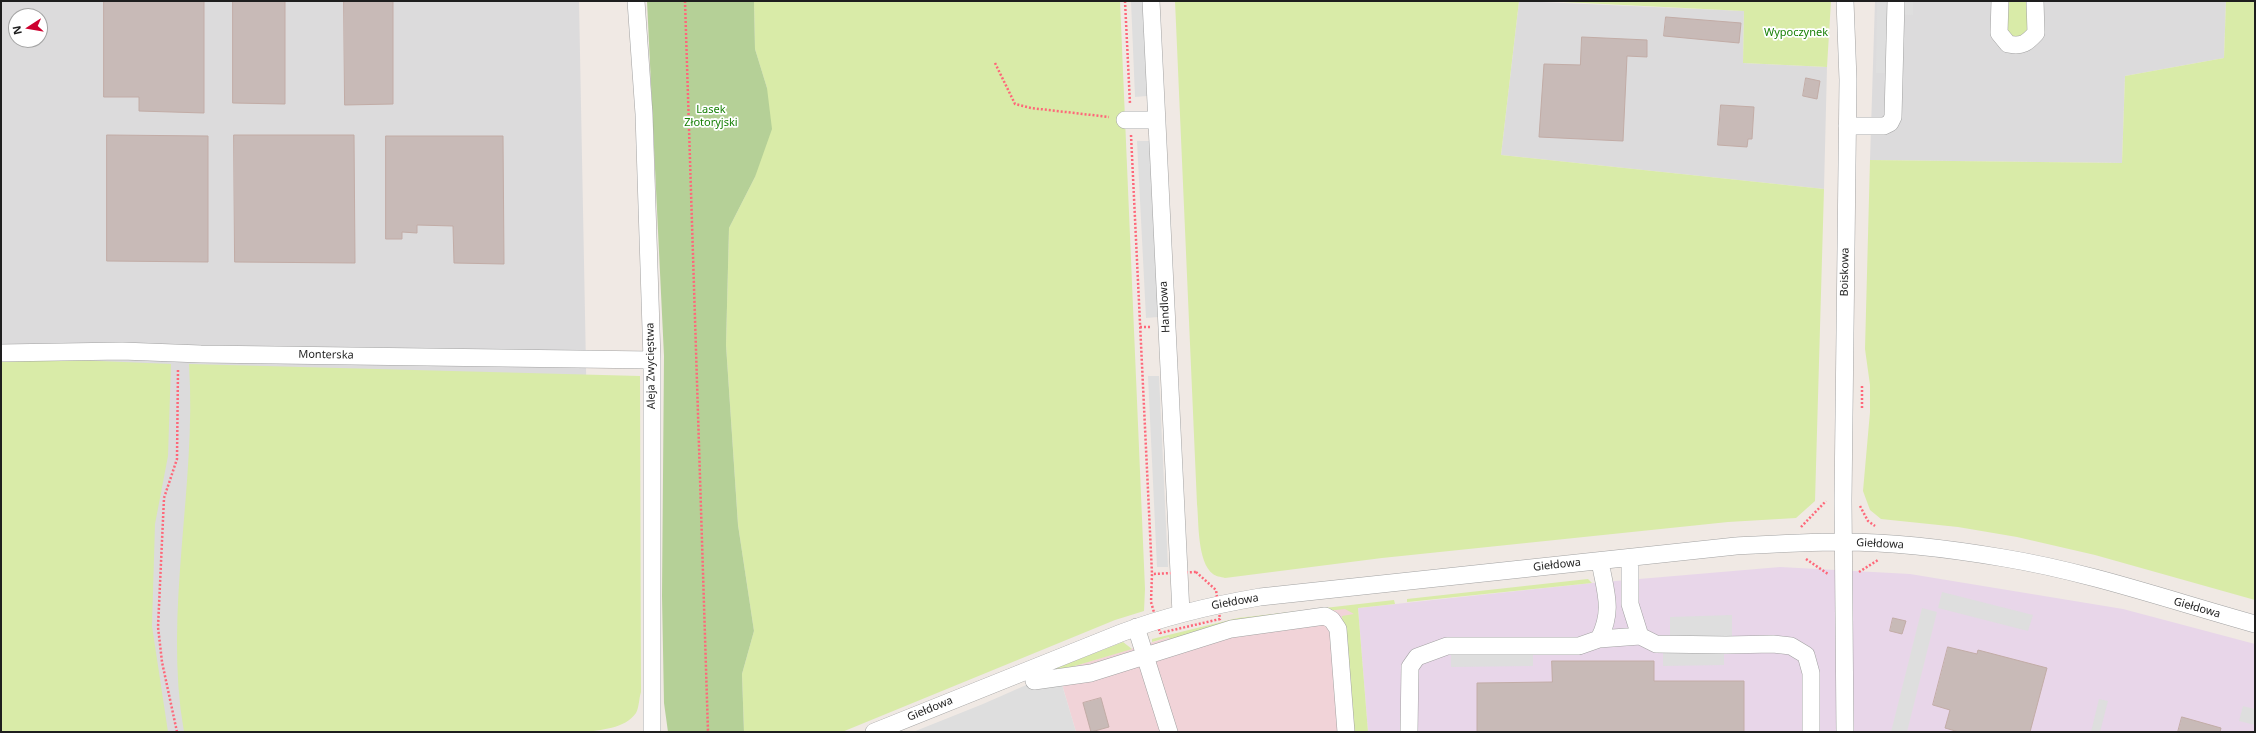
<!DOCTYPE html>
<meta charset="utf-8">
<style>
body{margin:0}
#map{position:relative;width:2256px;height:733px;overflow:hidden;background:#f0e9e4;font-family:"Noto Sans",sans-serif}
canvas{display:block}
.frame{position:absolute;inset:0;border:2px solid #1e1e1e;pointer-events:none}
.north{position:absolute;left:8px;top:8px;width:40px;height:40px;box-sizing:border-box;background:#fff;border:1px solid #a5a5a5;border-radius:50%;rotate:258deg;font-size:11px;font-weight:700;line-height:16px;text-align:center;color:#1e1e1e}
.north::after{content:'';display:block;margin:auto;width:14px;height:18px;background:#cd002e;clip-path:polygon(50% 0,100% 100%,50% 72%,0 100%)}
</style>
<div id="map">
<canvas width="2256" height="733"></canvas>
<div class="frame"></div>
<div class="north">N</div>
</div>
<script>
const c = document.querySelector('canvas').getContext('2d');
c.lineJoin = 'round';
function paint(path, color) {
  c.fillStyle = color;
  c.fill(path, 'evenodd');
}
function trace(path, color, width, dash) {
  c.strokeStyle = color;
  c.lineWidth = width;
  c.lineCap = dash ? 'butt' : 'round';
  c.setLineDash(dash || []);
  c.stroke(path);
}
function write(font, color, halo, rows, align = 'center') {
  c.font = font + ' "Noto Sans",sans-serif';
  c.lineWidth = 3.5;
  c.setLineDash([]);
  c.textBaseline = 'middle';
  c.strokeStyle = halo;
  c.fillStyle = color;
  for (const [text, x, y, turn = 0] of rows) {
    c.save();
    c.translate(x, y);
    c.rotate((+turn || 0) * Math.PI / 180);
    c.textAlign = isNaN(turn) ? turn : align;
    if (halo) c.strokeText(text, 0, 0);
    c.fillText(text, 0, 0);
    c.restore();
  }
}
const residential = new Path2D(`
 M 1,1 L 579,1 L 593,732 L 1,732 ZM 16,16 L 40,16 L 40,40 L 16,40 Z
 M 1519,1 L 1744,11 L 1743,63 L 1827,67 L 1824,189 L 1501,155 Z
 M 1875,1 L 2226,1 L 2224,58 L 2125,76 L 2122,163 L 1870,160 Z`);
const commercial = new Path2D(`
 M 1357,606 L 1367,732 L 1076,732 L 1058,671 L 1193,630 Z`);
const industrial = new Path2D(`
 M 1780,567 L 1910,574 L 2123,609 L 2255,644 L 2255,732 L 1368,732 L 1358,608 L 1592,583 Z`);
const grass = new Path2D(`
 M 754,1 L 1120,1 L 1145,589 L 1144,611 L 1115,620 L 842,732 L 744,732 L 742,674 L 754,631 L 738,525 L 726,345 L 729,228 L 755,177 L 767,88 L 755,49 Z
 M 1175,1 L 1519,1 L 1501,155 L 1824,189 L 1815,501 L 1796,518 L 1728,522 L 1382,558 L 1225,578 C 1221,577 1215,576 1213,574 C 1197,562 1199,522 1197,504 Z
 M 1543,1 L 1831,1 L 1827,67 L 1743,63 L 1744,11 Z
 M 2007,1 L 2029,1 L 2032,29 L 2016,39 L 2006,33 Z
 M 2226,1 L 2255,1 L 2255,600 L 2095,555 L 2017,537 L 1958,527 L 1881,519 L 1870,510 L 1863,491 L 1870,412 L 1870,385 L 1865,349 L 1870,160 L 2122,163 L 2125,76 L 2224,58 Z
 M 52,359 L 171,364 L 168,456 L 155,524 L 152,626 L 168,732 L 1,732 L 1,362 Z
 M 189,364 L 640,376 L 641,692 C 639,698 639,708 636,713 C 625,729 600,730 583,732 L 184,732 C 163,611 197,486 189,364 Z
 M 1588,579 L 1592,583 L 1407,602 L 1407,599 Z
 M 1394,600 L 1395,604 L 1358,608 L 1368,732 L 1352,732 L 1342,616 L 1354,614 L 1345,609 L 1268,617 L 1170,641 L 1169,637 L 1152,642 L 1152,639 L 1238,618 Z
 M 1123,642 L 1132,649 L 1058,671 L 1046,672 Z`);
const forest = new Path2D(`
 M 647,1 L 754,1 L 755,49 L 767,88 L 772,129 L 755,177 L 729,228 L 726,345 L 738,525 L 754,631 L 742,674 L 744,732 L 668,732 L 664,703 L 662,596 L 664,356 Z`);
const parking = new Path2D(`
 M 1131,1 L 1143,1 L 1147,96 L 1135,97 Z
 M 1877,1 L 1913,1 L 1913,15 L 1889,14 L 1888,73 L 1876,73 Z
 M 1137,141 L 1150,141 L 1158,317 L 1146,318 Z
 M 1148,376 L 1159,376 L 1168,567 L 1157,567 Z
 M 1942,592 L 2033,615 L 2028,631 L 1938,608 Z
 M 1922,608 L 1937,612 L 1907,732 L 1891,732 Z
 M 1732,615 L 1732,638 L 1670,639 L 1670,617 Z
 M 1533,650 L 1533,666 L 1451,667 L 1451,651 Z
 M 1663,652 L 1724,652 L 1724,665 L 1663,666 Z
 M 1058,671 L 1076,732 L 913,732 L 983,704 Z
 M 2099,699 L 2108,701 L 2100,732 L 2091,732 Z
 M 2243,706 L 2255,709 L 2255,725 L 2239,721 Z`);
const building = new Path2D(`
 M 104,1 L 204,1 L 204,113 L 139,111 L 139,97 L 104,97 Z
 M 233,1 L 285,1 L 285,104 L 233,103 Z
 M 344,1 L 393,1 L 393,104 L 345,105 Z
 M 1666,17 L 1741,23 L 1739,43 L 1664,36 Z
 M 1582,37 L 1647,40 L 1647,57 L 1627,56 L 1623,141 L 1539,137 L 1544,64 L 1580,65 Z
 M 1806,78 L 1820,81 L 1817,99 L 1803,96 Z
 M 1721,105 L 1754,107 L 1752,139 L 1748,139 L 1747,147 L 1718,145 Z
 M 107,135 L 208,136 L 208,262 L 107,261 Z
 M 234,135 L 354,135 L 355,263 L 235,262 Z
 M 386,136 L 503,136 L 504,264 L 454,263 L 453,226 L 417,225 L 417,233 L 402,232 L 402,239 L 386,239 Z
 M 1893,618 L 1906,621 L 1902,634 L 1890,631 Z
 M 1948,647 L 1977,654 L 1978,650 L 2047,668 L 2030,732 L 1959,732 L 1945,728 L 1950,710 L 1933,705 Z
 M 1552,661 L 1654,661 L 1654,681 L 1744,681 L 1744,732 L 1477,732 L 1477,683 L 1552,682 Z
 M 1101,698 L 1109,727 L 1091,732 L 1083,703 Z
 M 2182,717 L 2221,728 L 2220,732 L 2178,732 Z`);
const path = new Path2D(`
 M 685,1 L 708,732
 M 1125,1 L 1130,104
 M 995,63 L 1015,104 L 1031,108 L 1109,117
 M 1131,135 L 1152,574
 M 1140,327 L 1151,327
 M 1862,408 L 1862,385
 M 1860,506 L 1868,521 L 1875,526
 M 1801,527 L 1826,501
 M 1806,559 L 1828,574
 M 1196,572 L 1216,590 L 1220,619 L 1160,633 L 1151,602 L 1152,574 Z
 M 1859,572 L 1878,560
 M 177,732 L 162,662 L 158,627 L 164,498 L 177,459 L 178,369`);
const minor = new Path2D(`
 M 636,1 L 644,114 L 652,360 L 652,731
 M 1151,1 L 1181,613
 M 2000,1 L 1999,33 L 2008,44 C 2022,47 2027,43 2036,33 L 2035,1
 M 1125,120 L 1156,120
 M 1847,126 L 1884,126 L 1890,123 L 1893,117 L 1896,1
 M 1,353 L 122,351 L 201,354 L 652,360
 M 1630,558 L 1630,604 L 1640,636 L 1656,644 L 1726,645 L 1773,644 L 1791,646 L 1806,655 L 1811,673 L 1811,732
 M 1136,627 L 1169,732
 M 1599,639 L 1640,636
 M 1034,681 L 1091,673 L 1231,629 L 1325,616 L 1332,620 L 1338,629 L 1346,732
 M 874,732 L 1121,633 C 1166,616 1213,605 1260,597 L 1736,546 C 1772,544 1807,542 1842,542 C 1896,542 1951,549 2004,558 C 2089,572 2172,601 2255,624
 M 1409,732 L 1410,667 L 1417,657 L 1447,646 L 1579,646 L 1599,639 C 1614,610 1605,591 1600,561
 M 1845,732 L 1843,500 L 1848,80 L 1845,1`);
const parkNames = [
 ["Wypoczynek",1796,33],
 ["Lasek",711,110],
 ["Złotoryjski",711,123]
];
const streetNames = [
 ["Boiskowa",1845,272,-89],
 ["Handlowa",1165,307,-93],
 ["Monterska",326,355,1],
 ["Aleja Zwycięstwa",651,366,-91],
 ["Giełdowa",1880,544,3],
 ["Giełdowa",1557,565,-6],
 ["Giełdowa",1235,602,-10],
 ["Giełdowa",2197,608,16],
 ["Giełdowa",930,709,-22]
];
paint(residential, '#dcdbdc');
paint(commercial, '#f1d3d8');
paint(industrial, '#e8d6e9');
paint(grass, '#d9eba8');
paint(forest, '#b5d097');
paint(parking, '#dedede');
paint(building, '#c8bab7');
trace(building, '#c2aca6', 1);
trace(minor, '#a2a2a2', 18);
trace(path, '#fe6779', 2.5, [2, 2]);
trace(minor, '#fff', 17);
write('11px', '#198108', '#fff', parkNames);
write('11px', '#1e1e1e', '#fff', streetNames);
</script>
